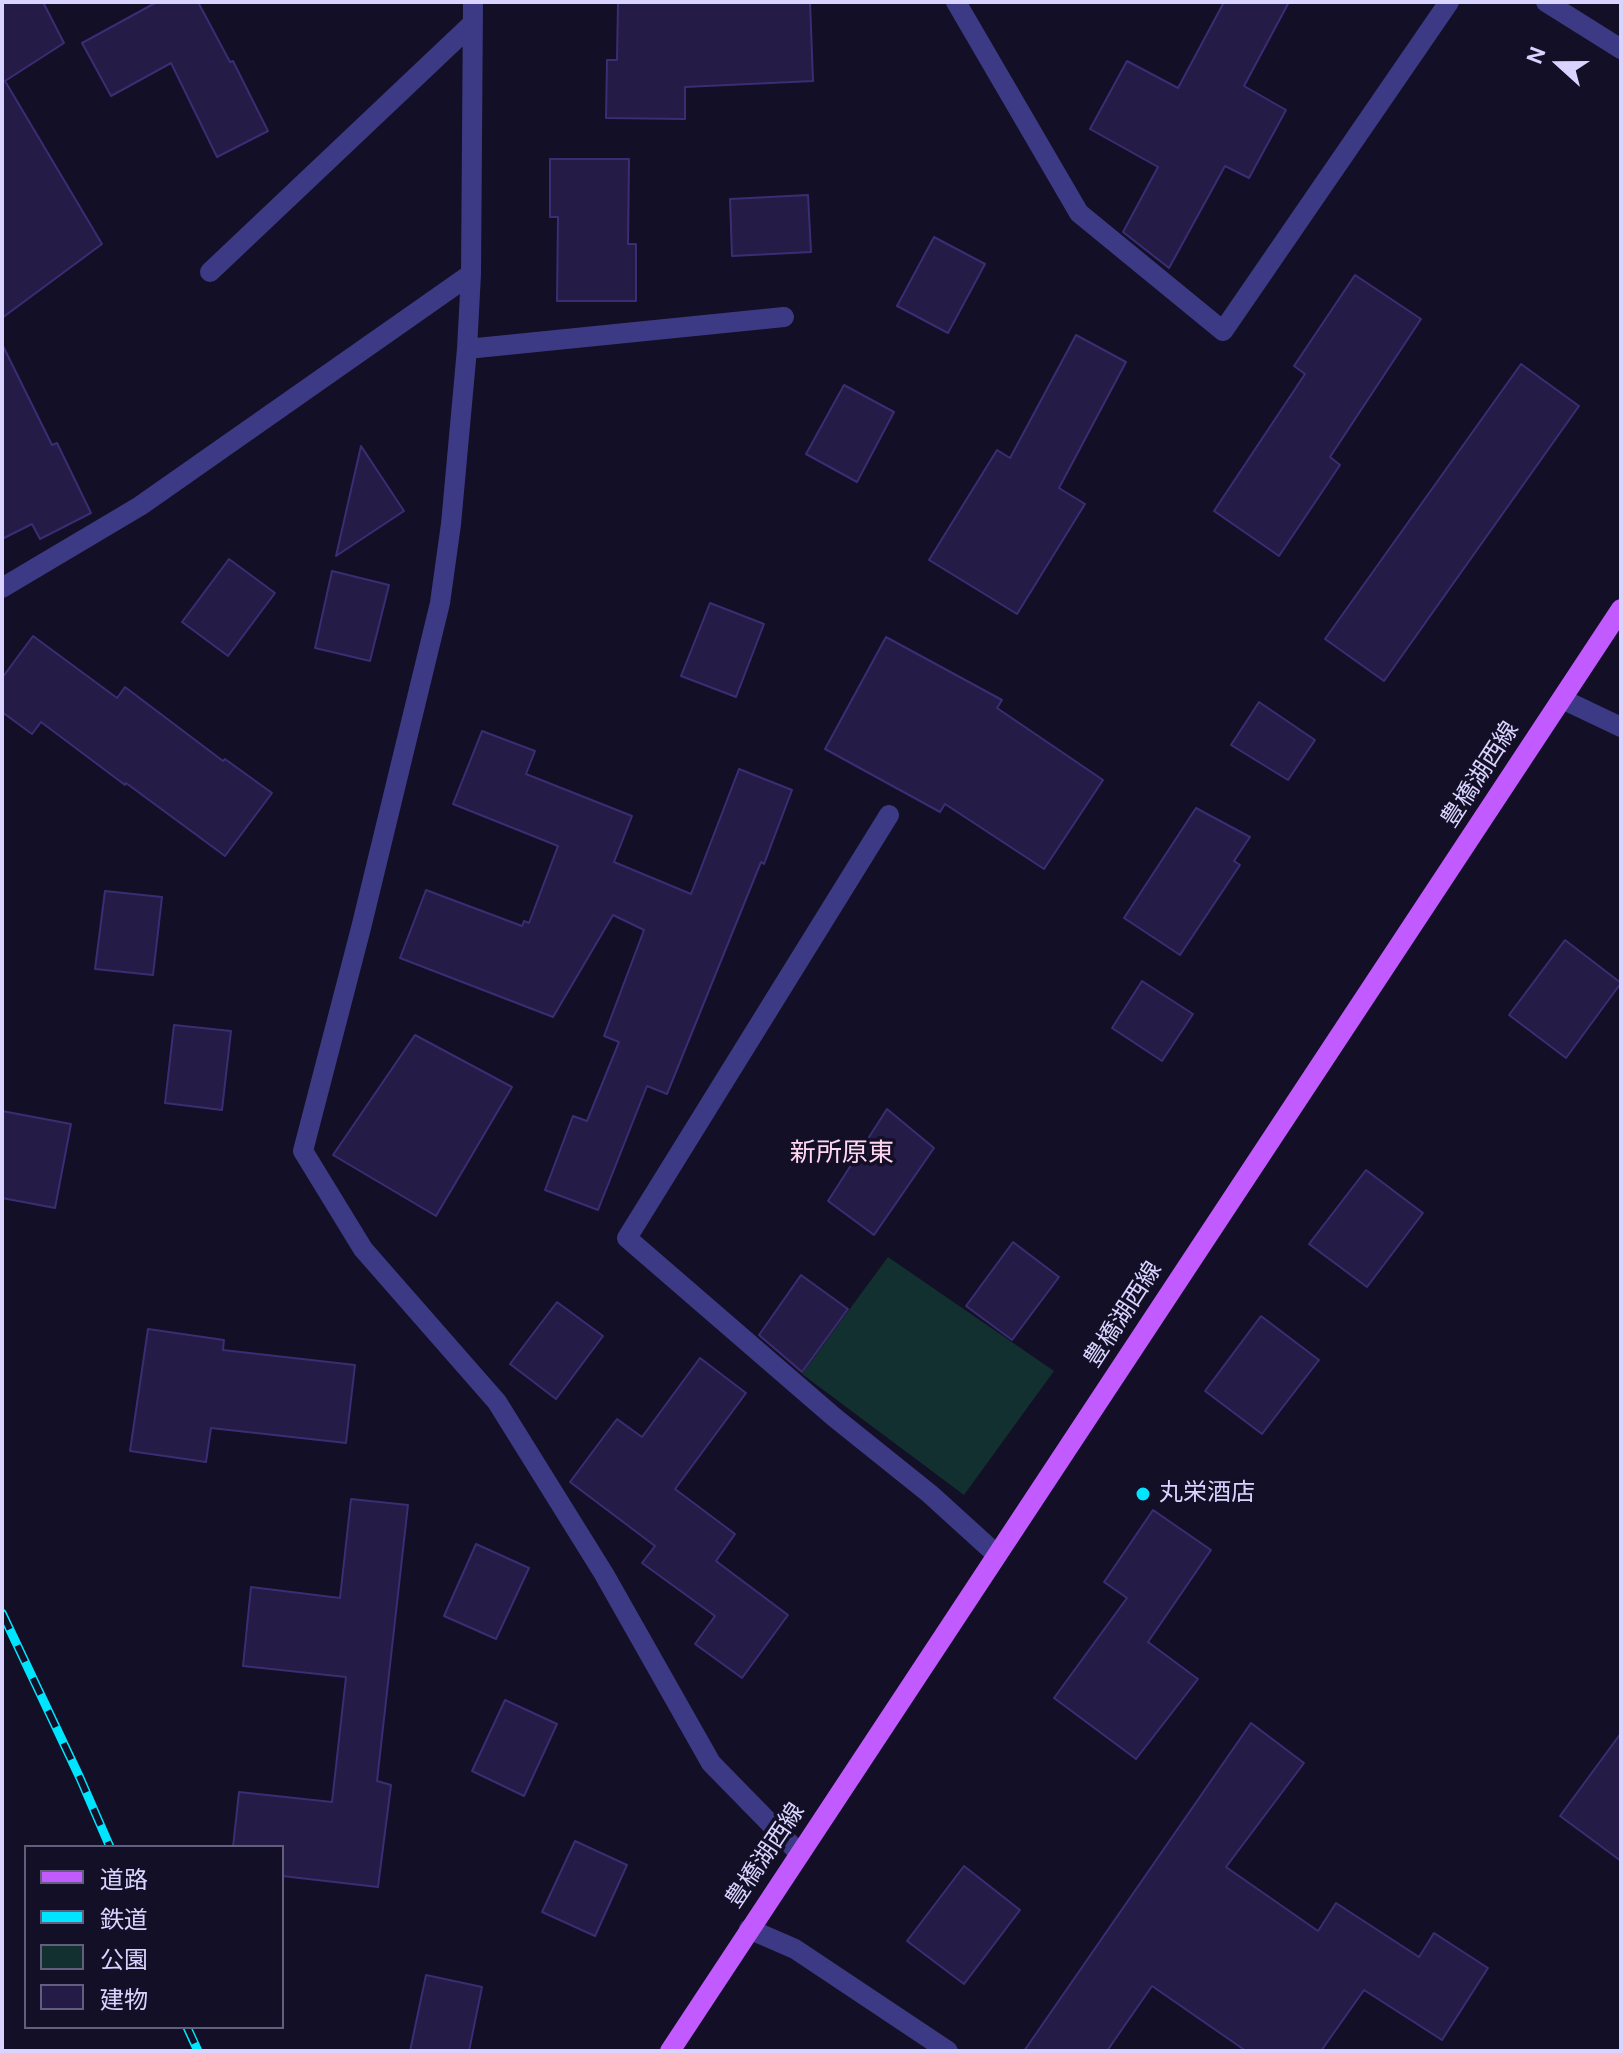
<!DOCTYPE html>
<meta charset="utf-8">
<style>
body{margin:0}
#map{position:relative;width:1623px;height:2053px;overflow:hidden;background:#130f26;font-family:"DM Sans","Noto Sans JP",sans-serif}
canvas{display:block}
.frame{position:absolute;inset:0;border:4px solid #d9d4ff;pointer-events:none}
.legend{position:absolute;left:24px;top:1845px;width:260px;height:184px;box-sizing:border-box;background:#130f26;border:2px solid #625e7d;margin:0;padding:10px 14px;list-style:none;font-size:24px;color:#d9d4ff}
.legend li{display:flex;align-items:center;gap:16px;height:40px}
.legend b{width:40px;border:2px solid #625e7d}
.north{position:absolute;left:1519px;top:24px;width:80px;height:80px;-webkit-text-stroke:6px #130f26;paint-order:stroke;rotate:291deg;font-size:22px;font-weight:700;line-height:32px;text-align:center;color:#d9d4ff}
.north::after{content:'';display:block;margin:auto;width:28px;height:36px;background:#d9d4ff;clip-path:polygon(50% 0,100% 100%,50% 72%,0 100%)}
</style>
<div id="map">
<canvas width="1623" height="2053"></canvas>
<div class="frame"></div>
<ul class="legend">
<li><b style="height:10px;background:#c25bff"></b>道路</li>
<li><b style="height:10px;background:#00e5ff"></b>鉄道</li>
<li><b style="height:22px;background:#12302f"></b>公園</li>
<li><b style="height:22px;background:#241b47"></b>建物</li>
</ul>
<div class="north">N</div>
</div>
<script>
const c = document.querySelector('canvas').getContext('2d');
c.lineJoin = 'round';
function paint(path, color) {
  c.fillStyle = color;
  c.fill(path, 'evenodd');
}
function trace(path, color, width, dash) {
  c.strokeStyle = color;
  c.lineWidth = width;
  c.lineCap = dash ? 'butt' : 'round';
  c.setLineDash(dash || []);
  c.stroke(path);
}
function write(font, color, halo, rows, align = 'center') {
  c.font = font + ' "DM Sans","Noto Sans JP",sans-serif';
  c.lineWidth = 7;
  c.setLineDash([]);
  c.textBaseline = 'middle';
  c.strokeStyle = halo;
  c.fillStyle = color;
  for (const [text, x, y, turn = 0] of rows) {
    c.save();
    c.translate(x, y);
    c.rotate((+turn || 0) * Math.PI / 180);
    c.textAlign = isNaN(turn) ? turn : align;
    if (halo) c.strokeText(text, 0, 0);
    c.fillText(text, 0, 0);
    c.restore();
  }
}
const green = new Path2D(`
 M 888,1257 L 1054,1371 L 964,1495 L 802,1374 Z`);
const building = new Path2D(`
 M 2,2 L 43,2 L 64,43 L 5,81 L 102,244 L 2,318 Z
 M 157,2 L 198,2 L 230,62 L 233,61 L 268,131 L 217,157 L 171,63 L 111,96 L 82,43 Z
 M 618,2 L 810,2 L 813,81 L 685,87 L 685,119 L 606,118 L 607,60 L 617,60 Z
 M 1224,2 L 1289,2 L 1244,86 L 1286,110 L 1249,178 L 1225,166 L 1169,268 L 1123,232 L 1158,167 L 1090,129 L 1127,61 L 1178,88 Z
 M 550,159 L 629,159 L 628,244 L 636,244 L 636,301 L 557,301 L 558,217 L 550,217 Z
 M 808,195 L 811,252 L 732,256 L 730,199 Z
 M 934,237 L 985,264 L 948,333 L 897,306 Z
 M 1355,275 L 1421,319 L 1330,457 L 1340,465 L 1279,556 L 1214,511 L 1305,374 L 1294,366 Z
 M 1076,335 L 1126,362 L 1059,488 L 1085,504 L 1017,614 L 929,560 L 997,450 L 1010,458 Z
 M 2,344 L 52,445 L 57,443 L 91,513 L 40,539 L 32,524 L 2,539 Z
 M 1521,364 L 1579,406 L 1384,681 L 1325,639 Z
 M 844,385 L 894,412 L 857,482 L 806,454 Z
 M 361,446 L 404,511 L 336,556 Z
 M 229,559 L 275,593 L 228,656 L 182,622 Z
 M 332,571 L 389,585 L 370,661 L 315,648 Z
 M 710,603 L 764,624 L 736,697 L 681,676 Z
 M 33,636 L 117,698 L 125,687 L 223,761 L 225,759 L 272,793 L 225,856 L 126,783 L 125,785 L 41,722 L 32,734 L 2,712 L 2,678 Z
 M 886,637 L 1002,700 L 997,708 L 1103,780 L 1044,869 L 945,804 L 940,812 L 825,749 Z
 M 1259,702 L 1315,740 L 1288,780 L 1231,745 Z
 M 482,731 L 535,751 L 526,774 L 632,816 L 614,862 L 691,894 L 739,769 L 792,790 L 764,864 L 761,862 L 667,1094 L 647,1086 L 598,1210 L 545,1190 L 573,1116 L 587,1121 L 619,1042 L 604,1036 L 644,930 L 613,915 L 553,1017 L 400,958 L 426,890 L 522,926 L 524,921 L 529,923 L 558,846 L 453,804 Z
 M 1196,808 L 1250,837 L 1234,861 L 1240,865 L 1180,955 L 1124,918 Z
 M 105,891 L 162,897 L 153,975 L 95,969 Z
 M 1565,940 L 1621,983 L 1566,1058 L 1509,1015 Z
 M 1142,981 L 1193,1014 L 1162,1061 L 1112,1028 Z
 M 174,1025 L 231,1031 L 222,1110 L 165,1103 Z
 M 415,1035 L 512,1087 L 436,1216 L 333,1155 Z
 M 887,1109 L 934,1148 L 874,1235 L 828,1201 Z
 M 2,1111 L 71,1124 L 55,1208 L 2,1198 Z
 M 1366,1170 L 1423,1213 L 1367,1287 L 1309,1244 Z
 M 1013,1242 L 1059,1277 L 1012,1340 L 966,1306 Z
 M 801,1275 L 848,1309 L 802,1372 L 759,1335 Z
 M 557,1302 L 603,1336 L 556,1399 L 510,1364 Z
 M 1261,1316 L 1319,1360 L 1262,1434 L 1205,1391 Z
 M 148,1329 L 224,1340 L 223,1350 L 355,1365 L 346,1443 L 211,1428 L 206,1462 L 130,1451 Z
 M 700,1358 L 746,1393 L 675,1489 L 735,1534 L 716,1561 L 788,1615 L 742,1678 L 695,1644 L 715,1616 L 642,1563 L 655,1546 L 570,1482 L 617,1419 L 642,1437 Z
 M 351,1499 L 408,1505 L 377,1781 L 391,1785 L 378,1887 L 282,1876 L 282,1847 L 233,1847 L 239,1792 L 332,1802 L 346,1677 L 243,1666 L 251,1587 L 340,1598 Z
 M 1153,1510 L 1211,1550 L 1148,1642 L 1198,1679 L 1136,1759 L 1054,1698 L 1127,1598 L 1104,1582 Z
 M 476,1544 L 529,1568 L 496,1639 L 444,1616 Z
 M 505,1700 L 557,1724 L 524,1796 L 472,1771 Z
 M 1251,1723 L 1304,1763 L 1226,1867 L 1318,1931 L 1336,1903 L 1419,1957 L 1434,1933 L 1488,1968 L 1442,2040 L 1364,1990 L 1321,2051 L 1246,2051 L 1152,1986 L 1107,2051 L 1024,2051 Z
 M 1621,1733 L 1621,1861 L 1560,1816 Z
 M 575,1841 L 627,1865 L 595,1936 L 542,1912 Z
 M 964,1866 L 1020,1910 L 964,1984 L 907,1941 Z
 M 426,1975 L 482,1987 L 469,2051 L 410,2051 Z`);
const minor = new Path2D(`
 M 473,2 L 471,274 L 467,349 L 451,524 L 440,603 L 361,928 L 303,1151 L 363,1249 L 497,1402 L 604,1574 L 711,1763 L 800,1854
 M 956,2 L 1079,213 L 1223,331 L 1449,2
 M 210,272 L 472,24
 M 467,349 L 784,317
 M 2,588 L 140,506 L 471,274
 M 1562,699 L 1621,727
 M 889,815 L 627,1238 L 834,1417 L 930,1494 L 996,1554
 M 749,1929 L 795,1949 L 948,2051`);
const tertiary = new Path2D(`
 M 1546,2 L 1621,49`);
const primary = new Path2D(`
 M 670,2051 L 1621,609`);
const rail = new Path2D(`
 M 2,1613 L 80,1778 L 110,1847
 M 187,2027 L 198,2051`);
const markers = [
 [1143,1494,8,"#00e5ff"]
];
const streetNames = [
 ["豊橋湖西線",1481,775,-57],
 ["豊橋湖西線",1124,1315,-57],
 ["豊橋湖西線",766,1856,-56]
];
const poiNames = [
 ["丸栄酒店",1159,1494]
];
const neighbourhoodNames = [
 ["新所原東",842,1154]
];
paint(green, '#12302f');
paint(building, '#241b47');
trace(building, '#3b2d73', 2);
trace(minor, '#3d3a85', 20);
trace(tertiary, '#3d3a85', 20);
trace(primary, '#c25bff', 20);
trace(rail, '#00e5ff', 9);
trace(rail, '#130f26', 6, [18]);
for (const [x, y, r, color] of markers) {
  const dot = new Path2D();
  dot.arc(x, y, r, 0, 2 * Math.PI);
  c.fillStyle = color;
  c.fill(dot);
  trace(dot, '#130f26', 3);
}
write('24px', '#d9d4ff', '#130f26', streetNames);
write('24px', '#d9d4ff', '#130f26', poiNames, 'left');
write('26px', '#ffd6f0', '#130f26', neighbourhoodNames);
</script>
